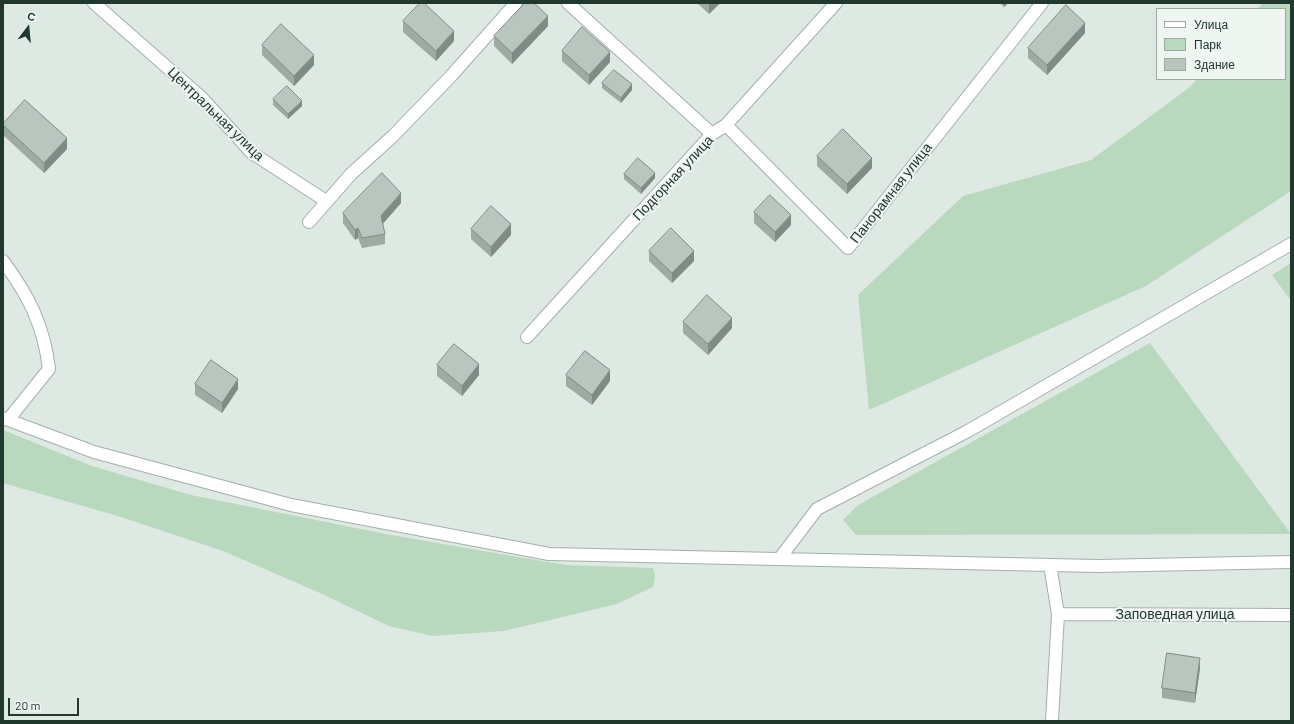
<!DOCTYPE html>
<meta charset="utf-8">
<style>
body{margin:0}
#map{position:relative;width:1294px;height:724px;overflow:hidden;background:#dfe9e3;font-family:Barlow,sans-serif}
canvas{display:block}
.frame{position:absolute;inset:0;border:4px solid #21382f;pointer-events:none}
.legend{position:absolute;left:1156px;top:8px;width:130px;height:72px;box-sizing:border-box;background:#eff6f2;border:1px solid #9daaa4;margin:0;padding:5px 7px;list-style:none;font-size:12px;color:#21382f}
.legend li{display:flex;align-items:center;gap:8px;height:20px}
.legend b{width:20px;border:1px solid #9daaa4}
.north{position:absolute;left:8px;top:8px;width:40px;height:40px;-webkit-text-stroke:3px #eff6f2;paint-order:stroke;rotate:16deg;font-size:11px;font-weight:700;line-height:16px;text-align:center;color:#21382f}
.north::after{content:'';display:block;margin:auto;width:14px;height:18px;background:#21382f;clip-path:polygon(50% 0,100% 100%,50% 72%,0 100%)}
.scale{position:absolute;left:8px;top:698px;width:71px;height:18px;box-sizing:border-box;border:2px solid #21382f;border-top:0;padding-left:5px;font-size:12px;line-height:14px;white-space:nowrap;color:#21382f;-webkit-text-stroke:3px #eff6f2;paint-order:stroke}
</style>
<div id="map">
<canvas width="1294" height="724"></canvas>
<div class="frame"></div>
<ul class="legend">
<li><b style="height:5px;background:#fff"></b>Улица</li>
<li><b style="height:11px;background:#b9d9be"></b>Парк</li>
<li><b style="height:11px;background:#b8c6bf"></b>Здание</li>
</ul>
<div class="north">С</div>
<div class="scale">20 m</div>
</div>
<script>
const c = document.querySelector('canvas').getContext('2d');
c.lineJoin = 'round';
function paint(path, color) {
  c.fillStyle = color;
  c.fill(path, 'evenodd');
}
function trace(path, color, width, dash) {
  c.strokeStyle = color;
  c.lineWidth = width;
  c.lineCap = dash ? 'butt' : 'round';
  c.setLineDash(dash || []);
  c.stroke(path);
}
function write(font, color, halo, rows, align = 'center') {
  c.font = font + ' Barlow,sans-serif';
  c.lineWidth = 4;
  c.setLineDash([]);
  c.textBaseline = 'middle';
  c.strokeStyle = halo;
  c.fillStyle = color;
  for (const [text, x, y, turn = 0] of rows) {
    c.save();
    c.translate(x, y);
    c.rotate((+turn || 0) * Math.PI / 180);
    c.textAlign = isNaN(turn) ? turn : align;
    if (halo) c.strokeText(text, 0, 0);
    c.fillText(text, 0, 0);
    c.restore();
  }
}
const green = new Path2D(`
 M 1263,3 L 1291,3 L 1291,191 L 1146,286 L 869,410 L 858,295 L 963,196 L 1091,160 L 1190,87 L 1197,79 L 1285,79 L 1285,9 L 1257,9 Z
 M 1291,263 L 1291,301 L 1272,275 Z
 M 1150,343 L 1291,534 L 856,535 L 843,520 L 858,505 Z
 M 3,430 L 92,466 L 191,495 L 386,534 L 518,557 L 566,565 L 653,568 C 656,575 655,579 653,587 L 617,604 L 504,631 L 432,636 L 389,626 L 320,593 L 223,551 L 121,517 L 3,483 Z`);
const minor = new Path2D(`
 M 94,3 L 202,98 L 252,153 L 326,201
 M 568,3 L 712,134
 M 726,125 L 848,248 L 1042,3
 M 309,222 L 351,174 L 393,136 L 451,76 L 516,3
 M 3,261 C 29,296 44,326 49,369 L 8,420
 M 527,337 L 712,134 L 726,125 L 836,3
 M 3,418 L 94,452 L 291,505 L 549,554 L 1097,566 L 1291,562
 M 780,558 L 817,509 L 968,431 L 1291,244
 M 1050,565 L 1058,614 L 1052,721
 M 1058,614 L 1291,615`);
const wall = new Path2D(`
 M 697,3 L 720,3 L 709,14 Z
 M 1000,3 L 1008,3 L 1004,7 Z
 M 403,21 L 454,41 L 436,61 L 403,32 Z
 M 548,26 L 512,64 L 494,46 L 494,36 Z
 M 1085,33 L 1047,75 L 1028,58 L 1028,48 Z
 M 262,45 L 314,65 L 294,86 L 262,55 Z
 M 562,51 L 610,62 L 589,85 L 562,61 Z
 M 602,83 L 632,90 L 621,103 L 602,88 Z
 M 273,99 L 302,106 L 288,119 L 273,105 Z
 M 3,124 L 67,149 L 44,173 L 3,135 Z
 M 817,156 L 872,168 L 847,194 L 817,166 Z
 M 624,174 L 655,178 L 641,194 L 624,179 Z
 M 401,203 L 382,224 L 385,234 L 385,244 L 362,248 L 358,238 L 355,240 L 343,223 L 343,213 Z
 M 754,212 L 791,225 L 775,242 L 754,223 Z
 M 471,229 L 511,235 L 491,257 L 471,239 Z
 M 649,251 L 694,261 L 672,283 L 649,261 Z
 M 683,322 L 732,328 L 708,355 L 683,333 Z
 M 437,365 L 479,375 L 462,396 L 437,376 Z
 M 566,375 L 610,381 L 592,405 L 566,386 Z
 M 195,384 L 238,389 L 222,413 L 195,395 Z
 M 1200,668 L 1195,703 L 1162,698 L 1162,688 Z`);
const shadedWall = new Path2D(`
 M 710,3 L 720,3 L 709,14 L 709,4 Z
 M 1004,3 L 1008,3 L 1004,7 Z
 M 548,16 L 548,26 L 512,64 L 512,53 Z
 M 1085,23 L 1085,33 L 1047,75 L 1047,65 Z
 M 454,31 L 454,41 L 436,61 L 436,51 Z
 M 610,52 L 610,62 L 589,85 L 589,75 Z
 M 314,55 L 314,65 L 294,86 L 294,76 Z
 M 632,84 L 632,90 L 621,103 L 621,98 Z
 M 302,101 L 302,106 L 288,119 L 288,114 Z
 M 67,138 L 67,149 L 44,173 L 44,163 Z
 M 872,158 L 872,168 L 847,194 L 847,184 Z
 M 655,173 L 655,178 L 641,194 L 641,188 Z
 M 401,193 L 401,203 L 381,226 L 381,216 Z
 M 791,215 L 791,225 L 775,242 L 775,232 Z
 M 511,224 L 511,235 L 491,257 L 491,247 Z
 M 358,228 L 358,238 L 355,240 L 355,230 Z
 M 694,251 L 694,261 L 672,283 L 672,273 Z
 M 732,318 L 732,328 L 708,355 L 708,344 Z
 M 479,364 L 479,375 L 462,396 L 462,386 Z
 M 610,370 L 610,381 L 592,405 L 592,395 Z
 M 238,379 L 238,389 L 222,413 L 222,403 Z
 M 1200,658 L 1200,668 L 1195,703 L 1195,693 Z`);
const building = new Path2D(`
 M 420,3 L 424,3 L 454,31 L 436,51 L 403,21 Z
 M 525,3 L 534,3 L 548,16 L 512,53 L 494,36 Z
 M 1066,5 L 1085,23 L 1047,65 L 1028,48 Z
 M 281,24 L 314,55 L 294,76 L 262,45 Z
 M 582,27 L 610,52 L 589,75 L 562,51 Z
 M 614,70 L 632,84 L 621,98 L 602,83 Z
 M 287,86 L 302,101 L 288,114 L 273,99 Z
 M 25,100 L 67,138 L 44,163 L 3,125 L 3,124 Z
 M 843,129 L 872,158 L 847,184 L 817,156 Z
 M 638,158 L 655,173 L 641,188 L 624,174 Z
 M 382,173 L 401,193 L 381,216 L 385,234 L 362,238 L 358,228 L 355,230 L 343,213 Z
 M 770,195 L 791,215 L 775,232 L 754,212 Z
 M 491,206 L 511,224 L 491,247 L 471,229 Z
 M 671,228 L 694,251 L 672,273 L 649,251 Z
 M 707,295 L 732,318 L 708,344 L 683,322 Z
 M 454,344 L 479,364 L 462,386 L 437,365 Z
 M 585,351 L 610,370 L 592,395 L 566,375 Z
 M 211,360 L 238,379 L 222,403 L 195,384 Z
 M 1167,653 L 1200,658 L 1195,693 L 1162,688 Z`);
const streetNames = [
 ["Центральная улица",216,114,44],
 ["Подгорная улица",673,178,-47],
 ["Панорамная улица",891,193,-52],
 ["Заповедная улица",1175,614]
];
paint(green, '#b9d9be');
trace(minor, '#a2b0a9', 14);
trace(minor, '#fff', 12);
paint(wall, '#9eaaa4');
paint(shadedWall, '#818b86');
paint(building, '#b8c6bf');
trace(building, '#818b86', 1);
write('14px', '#21382f', '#eff6f2', streetNames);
</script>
